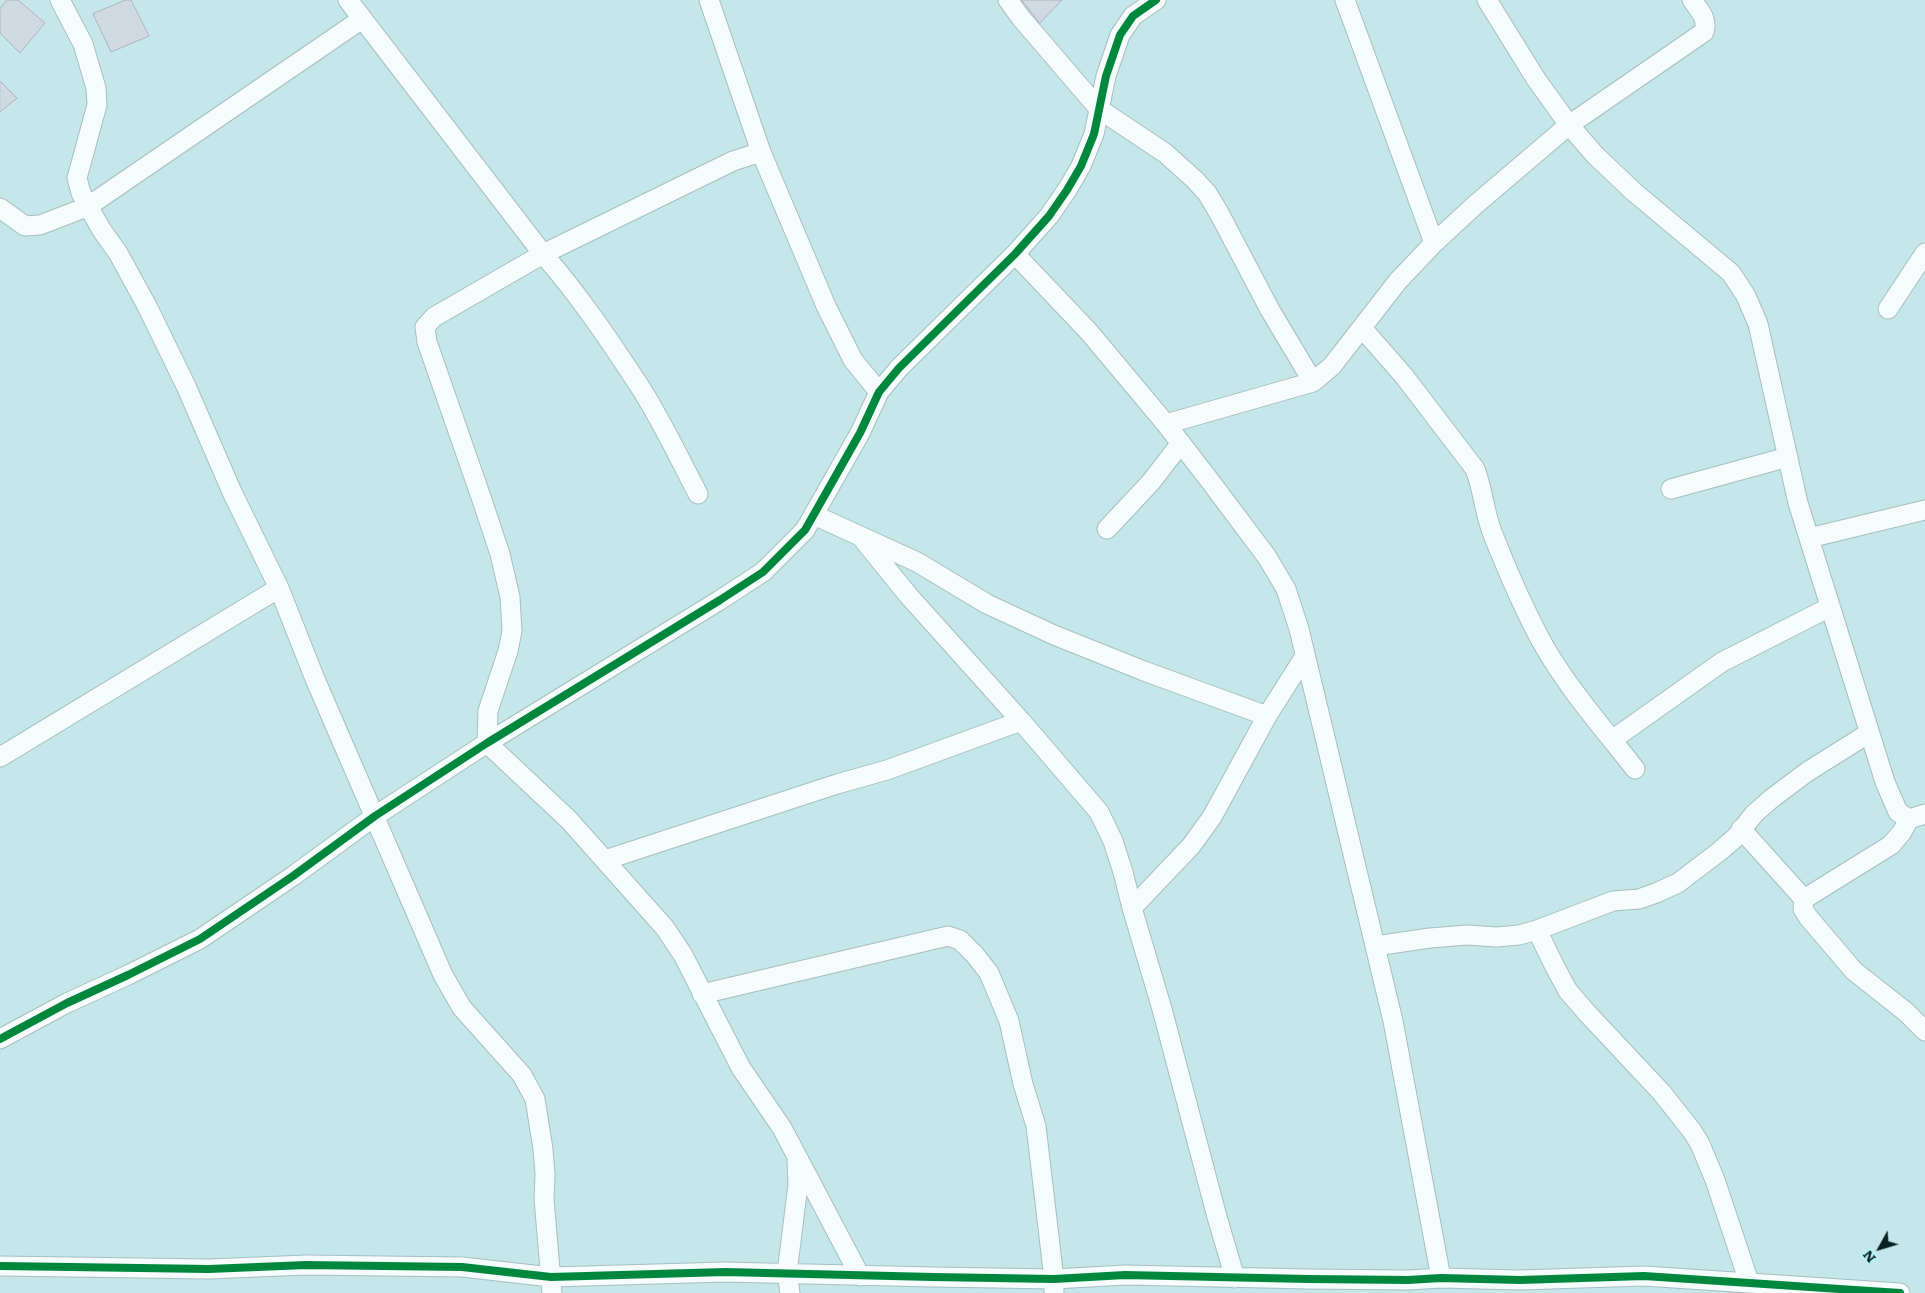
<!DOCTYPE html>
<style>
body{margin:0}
#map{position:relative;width:1925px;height:1293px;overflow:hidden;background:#c6e7ea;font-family:Literata,serif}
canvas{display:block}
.north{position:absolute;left:1855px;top:1223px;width:50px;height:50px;-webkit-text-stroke:4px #b7f4f9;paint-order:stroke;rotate:231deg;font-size:14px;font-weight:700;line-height:20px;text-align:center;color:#082123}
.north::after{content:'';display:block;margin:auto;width:18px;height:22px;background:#082123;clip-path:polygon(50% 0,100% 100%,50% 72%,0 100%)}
</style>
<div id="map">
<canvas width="1925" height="1293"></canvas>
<div class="north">N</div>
</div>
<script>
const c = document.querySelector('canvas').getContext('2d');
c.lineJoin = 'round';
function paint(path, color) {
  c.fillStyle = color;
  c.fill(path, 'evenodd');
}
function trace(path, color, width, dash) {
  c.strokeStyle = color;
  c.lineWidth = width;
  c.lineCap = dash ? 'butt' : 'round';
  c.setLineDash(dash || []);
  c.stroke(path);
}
const building = new Path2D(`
 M 7,0 L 18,0 L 45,23 L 20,53 L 0,33 L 0,9 Z
 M 126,0 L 131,0 L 149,36 L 111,52 L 93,14 Z
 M 1022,0 L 1062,0 L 1040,23 Z
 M 0,81 L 17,98 L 0,112 Z`);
const minor = new Path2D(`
 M 60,0 L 83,44 L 96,88 L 97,105 L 77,178 L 81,193 L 101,229 L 118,253 L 147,306 L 186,386 L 232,492 L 279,588 L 315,679 L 443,975 L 462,1008 L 522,1075 L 535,1099 L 543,1149 L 545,1174 L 544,1199 L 552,1293
 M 348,0 L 543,254 C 579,295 610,341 640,387 C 662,421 679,458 698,494
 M 709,0 L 761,152 L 826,306 L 853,360 L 879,392
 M 1008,0 L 1021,18 L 1099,109 L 1165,153 L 1194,179 L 1207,193 L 1219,213 L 1270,310 L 1313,382
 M 1345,0 L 1434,243
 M 1487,0 L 1536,79 L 1569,125 L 1595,155 L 1634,192 L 1731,273 L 1746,296 L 1758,324 L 1798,503 L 1885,782 L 1898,812 L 1909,819 L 1925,814
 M 761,152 L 733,161 L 543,254 L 434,317 L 425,327 L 427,342 L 481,497 L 500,554 L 510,597 L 512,631 L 508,651 L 488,711 L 487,743 L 569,820 L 665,928 L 683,955 L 741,1068 L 782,1128 L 860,1276
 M 0,208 L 25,226 L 40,225 L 87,207 L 362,19
 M 1015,254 L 1089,332 L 1166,424 L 1210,481 L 1267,557 L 1286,589 L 1299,629 L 1393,1021 L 1441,1278
 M 1888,309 L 1925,253
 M 1362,328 L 1404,376 L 1475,469 C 1483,489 1484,511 1492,532 C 1507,570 1524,610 1544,646 C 1570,691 1604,729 1635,769
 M 1166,424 L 1313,382 L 1332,366 L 1398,281 L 1434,243 L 1475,205 L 1569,125 L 1704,32 C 1708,19 1700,11 1692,0
 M 1671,489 L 1788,457
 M 814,515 L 917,562 L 987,604 L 1054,635 L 1144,671 L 1267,716
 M 1107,529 L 1151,482 L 1181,443
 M 861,537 L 908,595 L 1021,721 L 1099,812 L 1113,841 L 1123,872 L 1132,908 L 1162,1009 L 1217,1217 L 1235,1278
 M 1809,538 L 1925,510
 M 1612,740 L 1722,662 L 1830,607
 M 0,757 L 279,588
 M 1741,829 L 1804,899 L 1803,909 L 1808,917 L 1854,971 L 1906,1012 L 1925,1031
 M 605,860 L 837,784 L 887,770 L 1021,721
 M 1804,899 L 1891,845 L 1902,832 L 1909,819
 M 1132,908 L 1191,846 L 1212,817 L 1267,716 L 1305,656
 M 1537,930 L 1555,967 L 1568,991 L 1587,1013 L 1662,1093 L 1692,1131 L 1700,1144 L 1715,1180 L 1749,1282
 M 1375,946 L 1430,938 L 1467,935 L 1497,937 L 1519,935 L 1537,930 L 1613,901 L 1639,899 L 1656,893 L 1678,883 L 1720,851 L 1736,837 L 1754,814 L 1771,799 L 1807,772 L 1869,733
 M 702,994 L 948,936 L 960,940 L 975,955 L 989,973 L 1009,1021 L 1023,1084 L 1036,1126 L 1054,1279 L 1054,1293
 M 0,1039 L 67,1003 L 128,975 L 200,939 L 293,876 L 375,816 L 487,743 L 720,600 L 763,572 L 805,530 L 860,433 L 879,392 L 899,368 L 1015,254 L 1049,216 L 1067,190 L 1081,166 L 1094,134 L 1106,76 L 1120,35 L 1133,16 L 1156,0
 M 0,1266 L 209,1269 L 306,1265 L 462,1267 L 551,1277 L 725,1272 L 933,1277 L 1054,1279 L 1125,1275 L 1308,1279 L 1408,1280 L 1441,1278 L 1520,1280 L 1644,1276 L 1900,1293
 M 790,1293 L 787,1273 L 798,1185 L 797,1160`);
const cycleway = new Path2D(`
 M 0,1039 L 67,1003 L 128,975 L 200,939 L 293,876 L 375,816 L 487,743 L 720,600 L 763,572 L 805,530 L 860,433 L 879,392 L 899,368 L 1015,254 L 1049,216 L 1067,190 L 1081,166 L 1094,134 L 1106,76 L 1120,35 L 1133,16 L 1156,0
 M 0,1266 L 209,1269 L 306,1265 L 462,1267 L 551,1277 L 725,1272 L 933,1277 L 1054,1279 L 1125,1275 L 1308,1279 L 1408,1280 L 1441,1278 L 1520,1280 L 1644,1276 L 1900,1293`);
paint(building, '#d0d9e2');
trace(building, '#acb4bd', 1);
trace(minor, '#a5bfc2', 21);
trace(minor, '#f6fbfc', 19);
trace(cycleway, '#00873e', 8);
</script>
